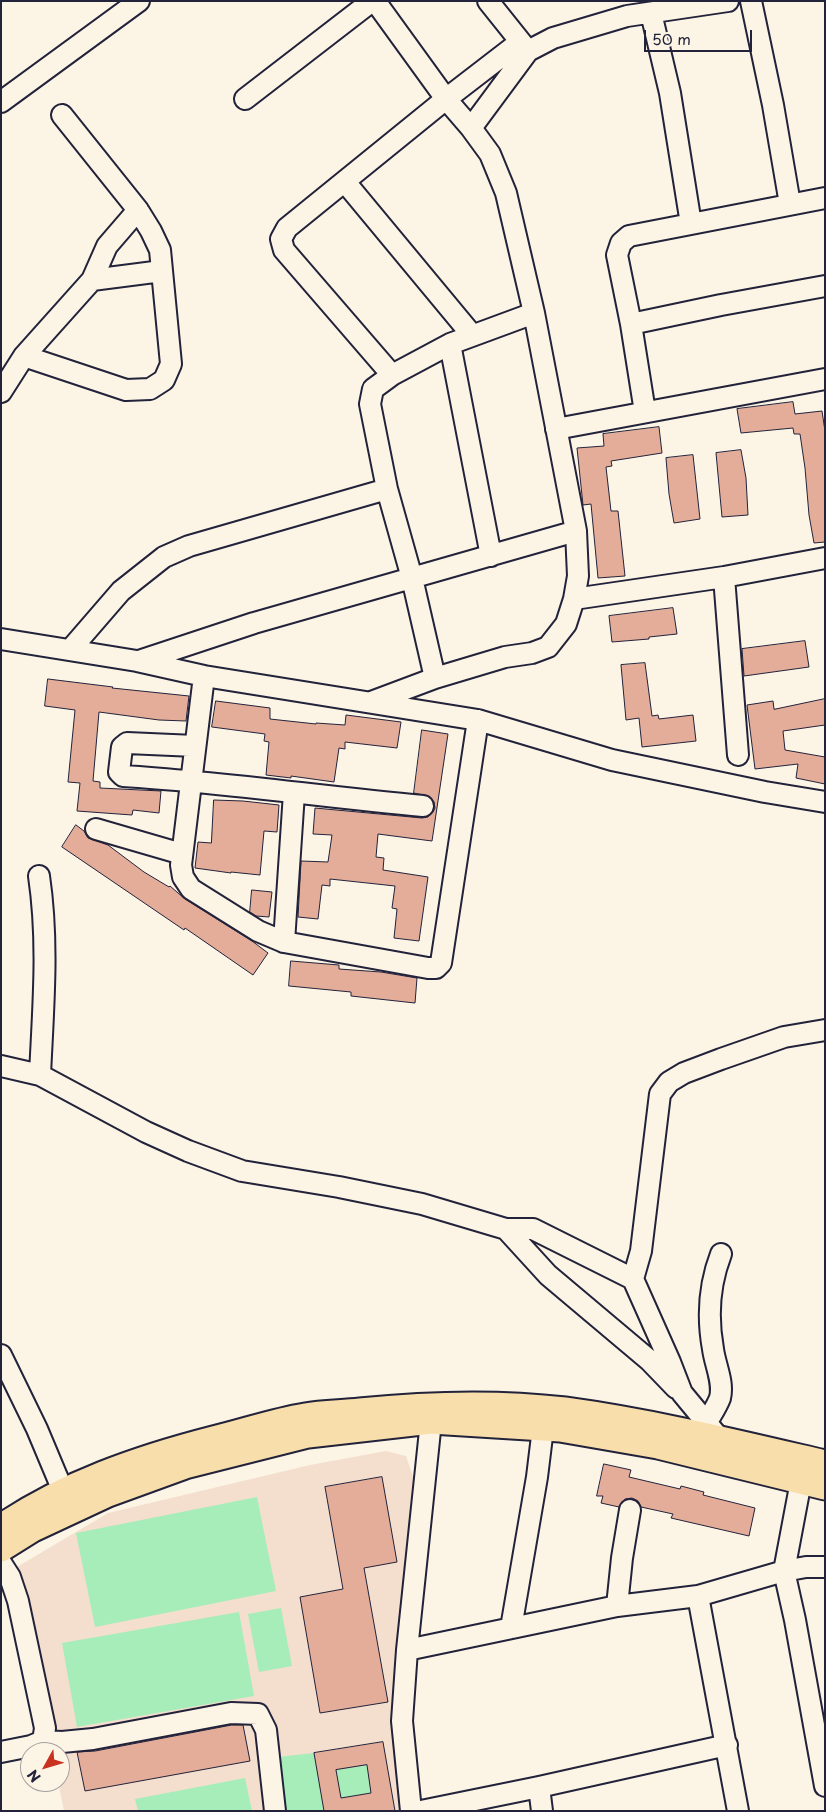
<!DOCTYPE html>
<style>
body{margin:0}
#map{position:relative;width:826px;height:1812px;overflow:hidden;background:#fcf5e5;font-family:"Playpen Sans",sans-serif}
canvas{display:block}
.frame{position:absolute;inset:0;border:2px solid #22223b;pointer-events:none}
.north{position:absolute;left:20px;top:1742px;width:50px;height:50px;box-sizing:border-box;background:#fcf5e5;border:1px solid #a5a1a1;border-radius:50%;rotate:231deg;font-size:14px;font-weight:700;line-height:20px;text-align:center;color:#22223b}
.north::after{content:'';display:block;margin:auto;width:18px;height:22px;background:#c8321e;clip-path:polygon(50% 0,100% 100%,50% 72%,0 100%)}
.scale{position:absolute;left:644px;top:30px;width:108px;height:22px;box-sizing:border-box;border:2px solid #22223b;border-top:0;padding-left:6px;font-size:15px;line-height:18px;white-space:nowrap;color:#22223b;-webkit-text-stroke:4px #fcf5e5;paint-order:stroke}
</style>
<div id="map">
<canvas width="826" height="1812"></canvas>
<div class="frame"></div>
<div class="north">N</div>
<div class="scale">50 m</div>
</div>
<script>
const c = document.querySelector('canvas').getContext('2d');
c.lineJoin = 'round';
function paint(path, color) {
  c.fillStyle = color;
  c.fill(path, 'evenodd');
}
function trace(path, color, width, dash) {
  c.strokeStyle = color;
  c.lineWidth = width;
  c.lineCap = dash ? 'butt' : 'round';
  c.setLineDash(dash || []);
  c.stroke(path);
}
const built = new Path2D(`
 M 386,1451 L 406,1456 L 416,1485 L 410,1811 L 64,1811 L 58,1782 L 60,1782 L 60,1752 L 52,1752 L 17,1567 L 108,1513 L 310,1465 Z`);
const green = new Path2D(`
 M 257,1497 L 276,1591 L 95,1627 L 76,1533 Z
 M 281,1608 L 292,1666 L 259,1672 L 248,1614 Z
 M 239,1612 L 254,1696 L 77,1727 L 62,1643 Z
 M 314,1753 L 324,1811 L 275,1811 L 268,1758 Z
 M 367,1765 L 371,1793 L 341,1798 L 336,1770 Z
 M 245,1778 L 252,1811 L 138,1811 L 135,1799 Z`);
const building = new Path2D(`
 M 793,402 L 795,414 L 822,411 L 825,431 L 825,542 L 814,543 L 809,515 L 805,468 L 800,434 L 794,434 L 793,428 L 741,433 L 737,409 Z
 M 659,427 L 662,453 L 611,461 L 612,466 L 606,467 L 611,511 L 618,511 L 625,576 L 598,578 L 591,504 L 583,505 L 577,448 L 604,446 L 603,434 Z
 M 741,450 L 746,478 L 748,515 L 722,517 L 716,453 Z
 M 693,455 L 700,519 L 674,523 L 669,494 L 666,458 Z
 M 673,608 L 677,634 L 649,637 L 649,639 L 612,642 L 609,616 Z
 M 805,641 L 809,667 L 744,676 L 742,649 Z
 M 645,663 L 652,716 L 658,715 L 659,719 L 693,715 L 696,741 L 642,747 L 639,718 L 626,720 L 621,665 Z
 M 48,679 L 113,687 L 112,688 L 189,696 L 186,721 L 159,720 L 99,712 L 93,781 L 100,782 L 100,788 L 161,791 L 159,813 L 133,810 L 132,815 L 77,811 L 80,783 L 68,782 L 75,710 L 45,706 Z
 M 825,699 L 825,725 L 783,731 L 785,750 L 825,757 L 825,784 L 796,778 L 798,764 L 755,769 L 747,705 L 773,701 L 774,709 Z
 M 216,701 L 270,708 L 270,719 L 316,724 L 316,723 L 345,725 L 346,715 L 401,722 L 397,748 L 345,742 L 345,749 L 339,748 L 334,782 L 291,776 L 291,778 L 266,775 L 269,742 L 264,741 L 265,734 L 212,727 Z
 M 422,730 L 448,734 L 432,841 L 378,834 L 376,857 L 384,858 L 383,870 L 428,877 L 419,941 L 394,938 L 397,909 L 392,908 L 395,886 L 330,879 L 330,886 L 322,885 L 318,919 L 298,917 L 301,861 L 328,862 L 332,835 L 313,834 L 315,808 L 422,818 L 428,817 L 433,812 L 435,808 L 434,802 L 430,797 L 414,793 Z
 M 214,800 L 243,801 L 279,805 L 277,832 L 264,831 L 260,875 L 231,872 L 231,873 L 195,868 L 198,842 L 211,843 Z
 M 76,825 L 84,831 L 88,838 L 108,845 L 144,872 L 169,887 L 170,886 L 185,899 L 252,941 L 268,953 L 253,975 L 185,928 L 184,930 L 62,847 Z
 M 252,890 L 272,892 L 269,917 L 256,916 L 250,912 Z
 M 291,961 L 339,965 L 339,969 L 381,972 L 417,978 L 415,1003 L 351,996 L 351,992 L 289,986 Z
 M 604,1464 L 631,1470 L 629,1477 L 680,1489 L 681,1486 L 704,1492 L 703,1495 L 755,1508 L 749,1536 L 671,1518 L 673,1514 L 641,1507 L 638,1501 L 632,1498 L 625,1499 L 619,1507 L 601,1503 L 603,1496 L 597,1496 Z
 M 382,1477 L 397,1562 L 364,1568 L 388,1702 L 320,1713 L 300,1597 L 343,1589 L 325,1487 Z
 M 232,1725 L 243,1725 L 250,1761 L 85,1791 L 77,1752 L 95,1751 Z
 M 383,1742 L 395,1811 L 324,1811 L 314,1753 ZM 367,1765 L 371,1793 L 341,1798 L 336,1770 Z`);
const minor = new Path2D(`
 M 488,1 L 528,51
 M 751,1 L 773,105 L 790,204
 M 651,13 L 670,93 L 691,224
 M 245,99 L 372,1
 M 1,102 L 139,1
 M 471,128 L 528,51 L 553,38 L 627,16 L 728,1
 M 345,182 L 472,335
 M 92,280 L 162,271
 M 631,324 L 721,305 L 825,286
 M 450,344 L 491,556
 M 24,356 L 126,390 L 150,389 L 164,380 L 171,364 L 160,250 L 151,231 L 138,210 L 62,115
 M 392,375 L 284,250 L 281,239 L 287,228 L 446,99 L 520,42
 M 1,392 L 24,356 L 92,280 L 107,246 L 138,210
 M 645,412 L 631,324 L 617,255 L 621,243 L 629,236 L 825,198
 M 556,429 L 825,379
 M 724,577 L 738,755
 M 574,599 L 724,577 L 825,558
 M 1,639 L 137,661 L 204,676 L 478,720 L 612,760 L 765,792 L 825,802
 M 70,650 L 121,591 L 164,557 L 189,546 L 387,489
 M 139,661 L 254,623 L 576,531
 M 204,676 L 181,865 L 183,877 L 191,889 L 258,931 L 284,942 L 428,968 L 436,968 L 441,963 L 478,720
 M 435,678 L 412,578 L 387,489 L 370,404 L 373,389 L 392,375 L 450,344 L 534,313
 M 371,702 L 435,678 L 505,657 L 532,653 L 548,647 L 566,624 L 574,599 L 578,576 L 576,531 L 534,313 L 506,193 L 490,154 L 471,128 L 446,99 L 375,1
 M 195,746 L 127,743 L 122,747 L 119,772 L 123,776 C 223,782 323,797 423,806
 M 96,829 L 182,854
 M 39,876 C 49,943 43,1009 40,1075
 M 284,942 L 294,793
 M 1,1066 L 40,1075 L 146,1132 L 188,1151 L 242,1171 L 339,1187 L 422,1204 L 506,1229 L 533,1229 L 633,1279
 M 506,1229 L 548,1275 L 649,1360 L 676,1388
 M 1,1355 L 37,1429 L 63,1491
 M 707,1422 C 711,1415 717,1406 720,1398 C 724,1382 715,1365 713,1349 C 707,1316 709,1285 721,1254
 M 720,1439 L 682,1393 L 670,1362 L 633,1279 L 641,1251 L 660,1094 L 669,1082 L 684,1073 L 721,1059 L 784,1037 L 825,1030
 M 801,1481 L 784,1571 L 795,1620 L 825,1786
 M 1,1563 L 10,1577 L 18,1601 L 45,1728 L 43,1741
 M 698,1596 L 738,1811
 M 617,1606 L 622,1558 L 630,1510
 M 511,1628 L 537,1477 L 543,1428
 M 407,1650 L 431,1421
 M 1,1752 L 31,1746 L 43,1741 L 62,1742 L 93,1739 L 231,1713 L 258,1714 L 266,1730 L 275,1811
 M 539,1787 L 542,1811
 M 411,1811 L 402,1721 L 407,1650 L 617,1606 L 698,1596 L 784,1571 L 806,1567 L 825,1567
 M 421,1811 L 539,1787 L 727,1745`);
const major = new Path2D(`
 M 1,1527 C 64,1484 139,1458 213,1439 C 243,1432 274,1421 305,1416 C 323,1413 342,1413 360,1411 C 428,1404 497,1402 565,1410 C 653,1422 739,1443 825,1463
 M 1,1549 L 33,1529 L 108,1494 L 185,1466 L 308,1435 L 431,1421 L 560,1429 L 658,1446 L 825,1487`);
paint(built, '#f4dfce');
paint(green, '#a6edb9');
paint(building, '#e3ad99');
trace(building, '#22223b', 1);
trace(minor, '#22223b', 24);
trace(major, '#22223b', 29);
trace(minor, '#fcf5e5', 20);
trace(major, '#f8deab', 25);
</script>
